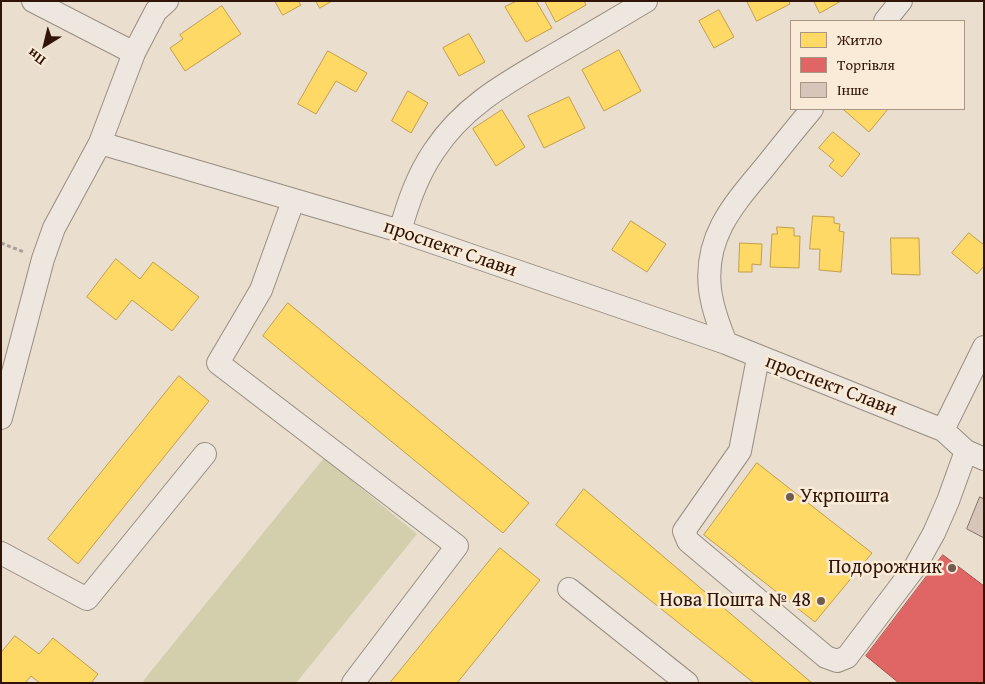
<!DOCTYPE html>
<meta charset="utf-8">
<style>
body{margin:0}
#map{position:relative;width:985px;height:684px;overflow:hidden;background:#eadece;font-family:"Gentium Book Plus",serif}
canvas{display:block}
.frame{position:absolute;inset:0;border:2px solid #311408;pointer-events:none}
.legend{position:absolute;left:790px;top:20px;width:175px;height:90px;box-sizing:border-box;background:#f9ebd7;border:1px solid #a99584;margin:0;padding:6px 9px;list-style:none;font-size:15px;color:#311408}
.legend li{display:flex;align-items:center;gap:10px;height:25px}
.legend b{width:25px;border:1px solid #a99584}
.north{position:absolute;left:20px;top:20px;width:50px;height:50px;-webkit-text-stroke:4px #f9ebd7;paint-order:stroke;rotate:216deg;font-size:14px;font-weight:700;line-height:20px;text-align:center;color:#311408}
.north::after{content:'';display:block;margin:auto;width:18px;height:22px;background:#311408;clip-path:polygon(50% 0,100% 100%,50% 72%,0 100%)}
</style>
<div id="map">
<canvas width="985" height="684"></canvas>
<div class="frame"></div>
<ul class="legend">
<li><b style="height:14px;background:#ffd966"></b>Житло</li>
<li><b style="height:14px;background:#e06666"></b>Торгівля</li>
<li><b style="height:14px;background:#d7c5b9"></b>Інше</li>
</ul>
<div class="north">Пн</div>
</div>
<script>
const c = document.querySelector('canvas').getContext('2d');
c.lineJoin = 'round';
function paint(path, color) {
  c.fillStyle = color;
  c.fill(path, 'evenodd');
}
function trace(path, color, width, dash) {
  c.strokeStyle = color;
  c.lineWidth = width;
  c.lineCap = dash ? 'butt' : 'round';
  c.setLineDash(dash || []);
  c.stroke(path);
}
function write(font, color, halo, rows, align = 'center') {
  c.font = font + ' "Gentium Book Plus",serif';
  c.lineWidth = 5;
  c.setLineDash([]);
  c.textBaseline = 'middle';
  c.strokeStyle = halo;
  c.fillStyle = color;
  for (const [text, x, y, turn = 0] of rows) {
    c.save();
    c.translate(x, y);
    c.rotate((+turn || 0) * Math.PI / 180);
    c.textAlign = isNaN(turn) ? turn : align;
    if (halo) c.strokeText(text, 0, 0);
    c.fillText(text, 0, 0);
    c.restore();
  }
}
const green = new Path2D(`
 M 324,458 L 417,534 L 296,683 L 145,683 L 143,681 Z`);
const homes = new Path2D(`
 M 275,1 L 298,1 L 301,5 L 283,15 Z
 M 316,1 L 332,1 L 320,8 Z
 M 517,1 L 536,1 L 552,28 L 526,42 L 505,7 Z
 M 545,1 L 584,1 L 586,5 L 556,22 Z
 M 747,1 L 789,1 L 790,4 L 757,21 Z
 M 814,1 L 841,1 L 820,13 Z
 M 222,6 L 241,34 L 185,71 L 170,48 L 183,39 L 180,35 Z
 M 719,10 L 734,37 L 714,48 L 699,21 Z
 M 469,34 L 485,62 L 459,76 L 443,48 Z
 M 619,50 L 641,91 L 604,111 L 582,70 Z
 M 328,51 L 367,73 L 356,92 L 336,81 L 316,114 L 298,104 Z
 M 408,91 L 428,103 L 411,133 L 392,121 Z
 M 569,97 L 585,128 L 544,148 L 528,116 Z
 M 845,109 L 888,109 L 869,132 L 844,110 Z
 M 502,110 L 525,147 L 496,166 L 473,129 Z
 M 833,132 L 860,154 L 842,177 L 829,166 L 834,160 L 819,148 Z
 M 813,216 L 834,217 L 834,223 L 840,224 L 839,231 L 844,232 L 841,272 L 819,270 L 820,249 L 810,249 Z
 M 631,221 L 666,244 L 647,272 L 612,250 Z
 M 777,227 L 794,228 L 794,236 L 800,236 L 799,268 L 770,267 L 772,234 L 777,234 Z
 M 969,233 L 984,245 L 984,266 L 977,274 L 952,253 Z
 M 891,238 L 919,238 L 920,275 L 892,274 Z
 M 740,243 L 762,244 L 761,265 L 752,264 L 752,272 L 739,272 Z
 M 116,259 L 140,279 L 153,262 L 199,297 L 172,331 L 132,300 L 116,320 L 87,297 Z
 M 288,303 L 529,503 L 503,533 L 263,336 Z
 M 179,376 L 209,401 L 78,564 L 48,539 Z
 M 757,463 L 872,553 L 815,622 L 704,535 Z
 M 584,489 L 812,683 L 754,683 L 556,525 Z
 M 500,548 L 540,580 L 457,683 L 390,683 Z
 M 15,636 L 39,654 L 53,638 L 98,674 L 91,683 L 40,683 L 31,676 L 25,683 L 1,683 L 1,653 Z`);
const shops = new Path2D(`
 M 943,555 L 984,586 L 984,683 L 899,683 L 866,656 Z`);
const building = new Path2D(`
 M 980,497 L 984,499 L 984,538 L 967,529 Z`);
const path = new Path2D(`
 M 1,243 L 24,252`);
const minor = new Path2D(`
 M 885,21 L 901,1
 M 134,53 L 156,11 L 167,1
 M 100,143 L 400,231 L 726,343 L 943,430 L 966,451 L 984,459
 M 293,201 L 261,290 L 218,363 L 457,546 L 353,683
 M 400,231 C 408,203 417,176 434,151 C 464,105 508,82 554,55 C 585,37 616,19 646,1
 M 726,343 C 719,326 712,308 710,289 C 704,237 733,205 764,168 C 780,148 796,128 812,109
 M 758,358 L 740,451 L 684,531 L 688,541 L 826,657 L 837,661 L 847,657 L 915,567 L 934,533 L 948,501 L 966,451
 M 1,418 L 43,259 L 54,228 L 100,143 L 134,53 L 33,1
 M 943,430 L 984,347
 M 1,553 L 87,599 L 205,454
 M 569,589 L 687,683`);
const markers = [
 [790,497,5,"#725b4d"],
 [952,568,5,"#725b4d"],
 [821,601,5,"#725b4d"]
];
const streetNames = [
 ["проспект Слави",450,249,19],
 ["проспект Слави",831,386,21]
];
const poiNames = [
 ["Укрпошта",800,497,"left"],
 ["Подорожник",942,568],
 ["Нова Пошта № 48",811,601]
];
paint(green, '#d3ceac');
paint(homes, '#ffd966');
trace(homes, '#c19e4a', 1);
paint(shops, '#e06666');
trace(shops, '#ac4d4a', 1);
paint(building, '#d7c5b9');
trace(building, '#7d7268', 1);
trace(minor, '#988d82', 24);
trace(path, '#a9a199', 3, [4, 2.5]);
trace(minor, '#ede7df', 22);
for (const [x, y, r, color] of markers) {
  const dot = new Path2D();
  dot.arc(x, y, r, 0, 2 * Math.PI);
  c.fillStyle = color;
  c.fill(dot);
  trace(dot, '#f9ebd7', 2);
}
write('20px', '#311408', '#f9ebd7', streetNames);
write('20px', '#311408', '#f9ebd7', poiNames, 'right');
</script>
